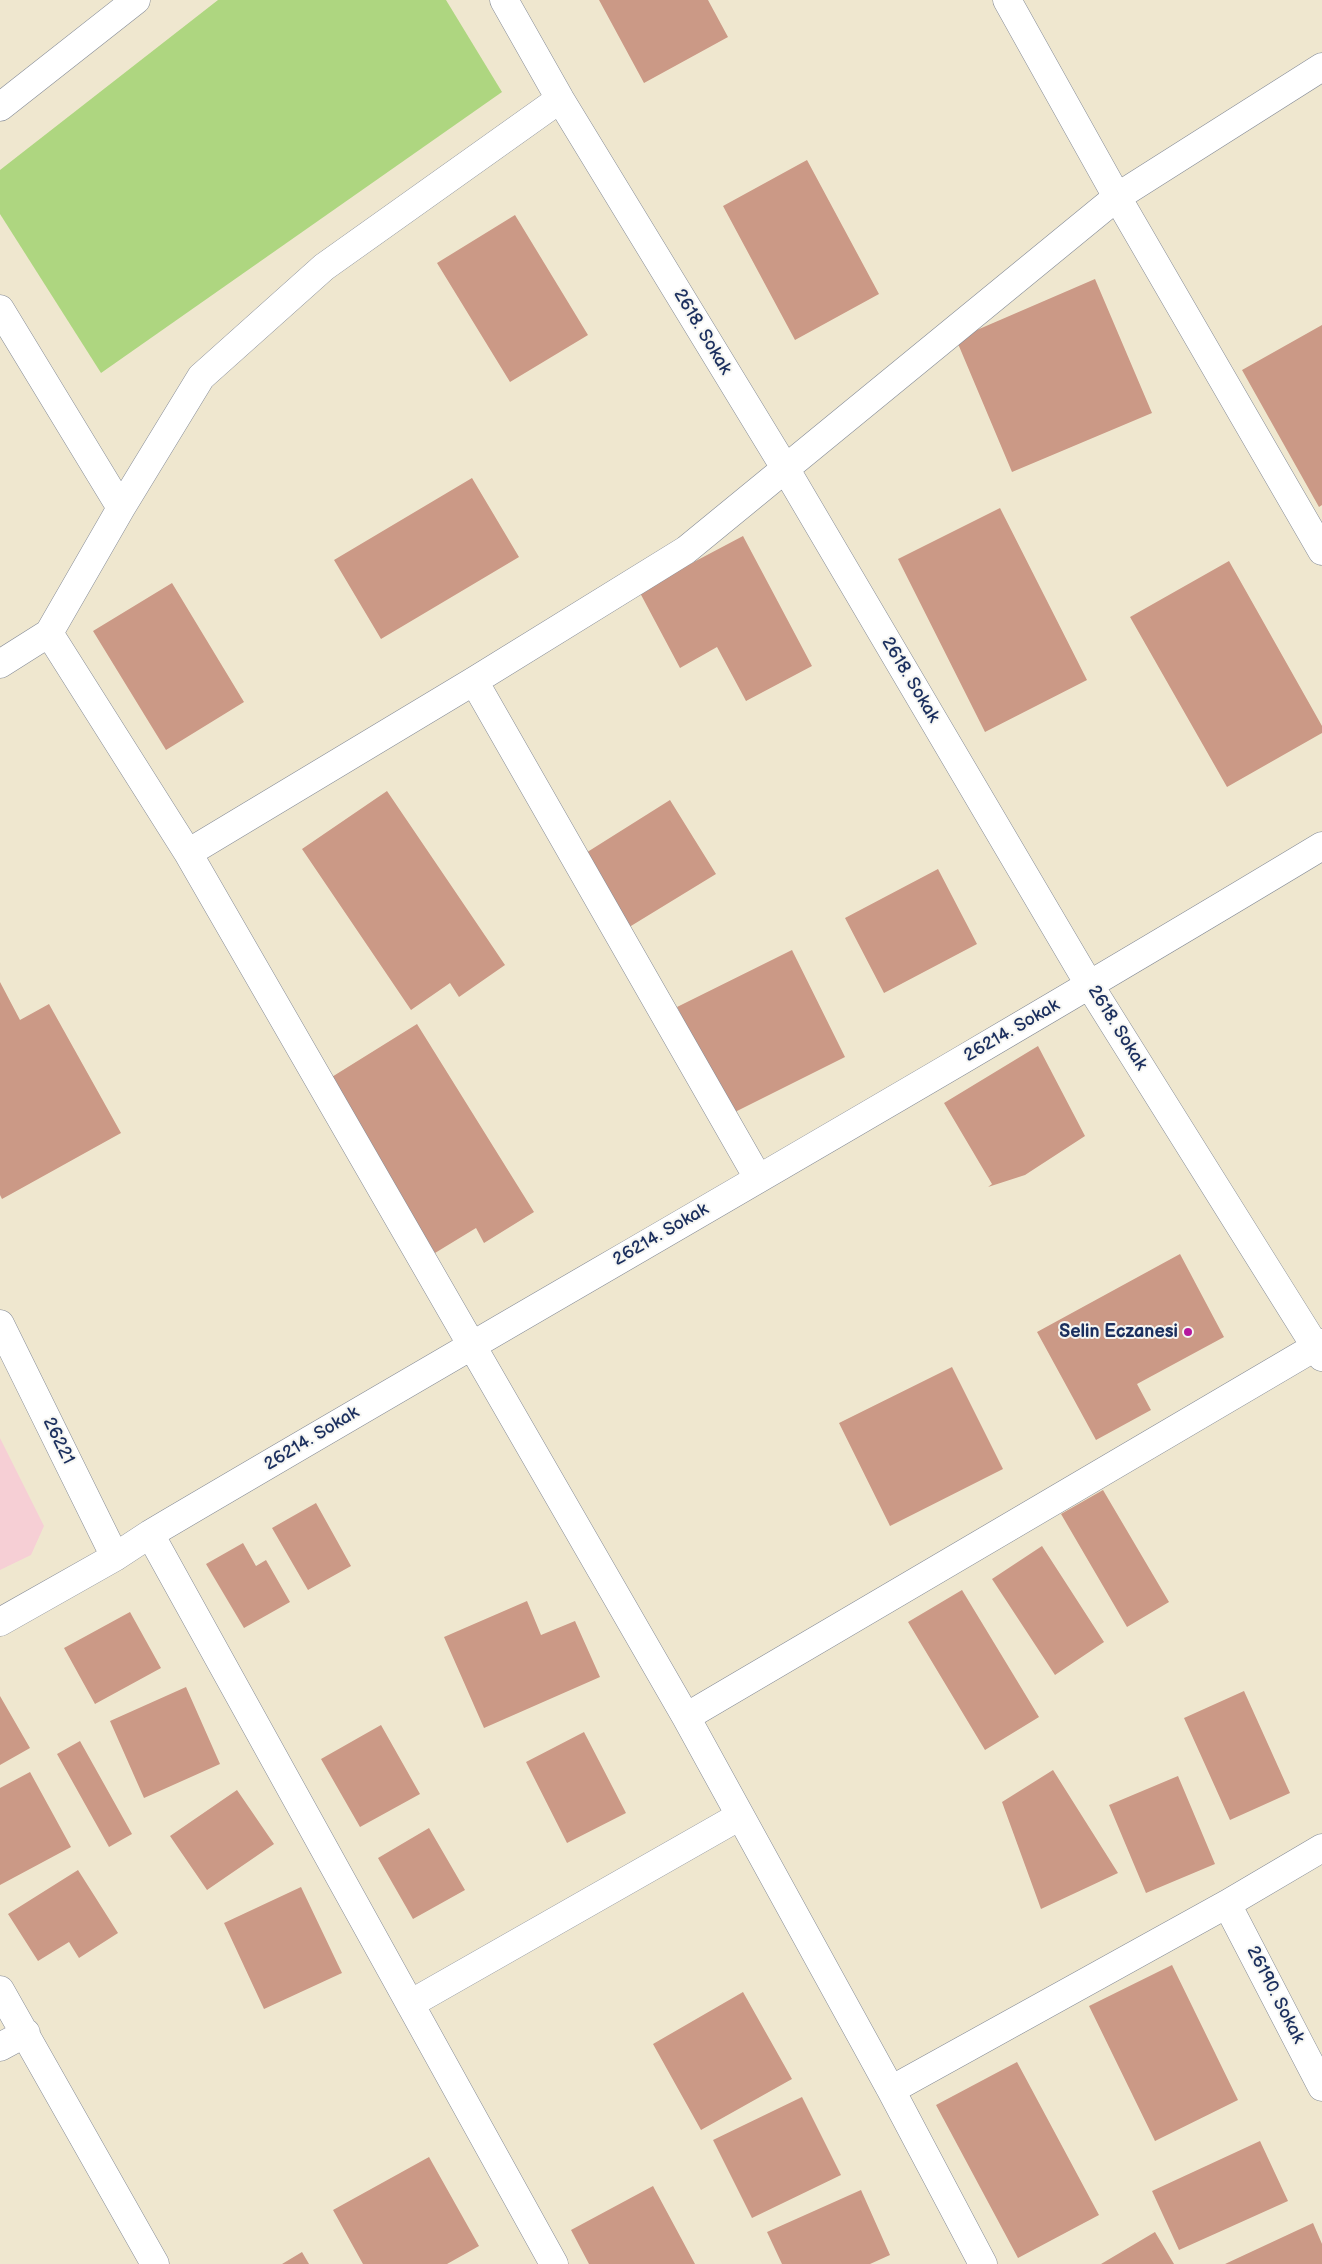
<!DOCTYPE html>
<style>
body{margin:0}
canvas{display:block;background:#efe7cf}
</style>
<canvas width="1322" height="2264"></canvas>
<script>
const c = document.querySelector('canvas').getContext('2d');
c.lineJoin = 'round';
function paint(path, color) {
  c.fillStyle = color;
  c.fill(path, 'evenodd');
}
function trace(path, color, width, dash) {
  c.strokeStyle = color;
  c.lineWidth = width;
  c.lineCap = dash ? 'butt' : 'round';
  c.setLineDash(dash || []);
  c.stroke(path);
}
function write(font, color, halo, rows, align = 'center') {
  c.font = font + ' "Balsamiq Sans",sans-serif';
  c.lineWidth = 4;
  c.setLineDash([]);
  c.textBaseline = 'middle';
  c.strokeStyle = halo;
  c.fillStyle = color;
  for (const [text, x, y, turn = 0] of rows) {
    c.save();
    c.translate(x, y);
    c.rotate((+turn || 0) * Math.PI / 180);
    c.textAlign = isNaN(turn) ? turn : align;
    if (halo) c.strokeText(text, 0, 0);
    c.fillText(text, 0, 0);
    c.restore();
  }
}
const built = new Path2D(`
 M 0,1438 L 44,1526 L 31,1555 L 0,1570 Z`);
const green = new Path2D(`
 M 218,0 L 446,0 L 502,92 L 101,373 L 0,214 L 0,170 Z`);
const building = new Path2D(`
 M 599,0 L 708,0 L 728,37 L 644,83 Z
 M 807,160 L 879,294 L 795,340 L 723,206 Z
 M 515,215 L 588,335 L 510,382 L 437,263 Z
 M 1095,279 L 1152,413 L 1012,472 L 956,339 Z
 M 1322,325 L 1322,505 L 1319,507 L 1242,370 Z
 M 472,478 L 519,557 L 381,639 L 334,560 Z
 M 1000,508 L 1087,680 L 985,732 L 898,559 Z
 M 743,536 L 812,666 L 746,701 L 717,647 L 680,668 L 639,591 Z
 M 1229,561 L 1322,726 L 1322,733 L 1227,787 L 1130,617 Z
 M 172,583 L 244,702 L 166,750 L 93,631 Z
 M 387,791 L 505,965 L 459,997 L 450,983 L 411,1010 L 302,849 Z
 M 670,800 L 716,874 L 626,929 L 581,856 Z
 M 938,869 L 977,944 L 884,993 L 845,918 Z
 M 792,950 L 845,1057 L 731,1114 L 677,1007 Z
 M 0,982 L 20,1020 L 49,1004 L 121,1133 L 2,1199 L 0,1195 Z
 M 417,1024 L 534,1212 L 484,1243 L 476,1228 L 435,1253 L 327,1080 Z
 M 1038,1046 L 1085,1136 L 1025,1175 L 988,1187 L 992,1184 L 944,1103 Z
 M 1180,1254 L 1224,1337 L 1137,1384 L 1151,1410 L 1096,1440 L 1037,1332 Z
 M 952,1367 L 1003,1469 L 890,1526 L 839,1423 Z
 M 1103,1490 L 1169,1602 L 1127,1627 L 1061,1514 Z
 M 316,1503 L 351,1566 L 308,1590 L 272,1528 Z
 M 243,1543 L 256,1566 L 266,1560 L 290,1602 L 244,1628 L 206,1564 Z
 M 1042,1546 L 1104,1642 L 1055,1675 L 992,1579 Z
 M 962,1590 L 1039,1717 L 985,1750 L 908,1622 Z
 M 527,1601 L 541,1635 L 575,1621 L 600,1677 L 484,1728 L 444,1637 Z
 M 130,1612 L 161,1668 L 95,1704 L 64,1648 Z
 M 186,1687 L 220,1764 L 144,1798 L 110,1721 Z
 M 1244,1691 L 1290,1793 L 1230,1820 L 1184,1718 Z
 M 0,1696 L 30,1748 L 0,1765 Z
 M 381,1725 L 420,1794 L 360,1827 L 321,1759 Z
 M 584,1732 L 626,1813 L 567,1843 L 526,1762 Z
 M 80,1741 L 132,1834 L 109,1847 L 57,1754 Z
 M 1053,1770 L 1118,1873 L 1041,1909 L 1002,1802 Z
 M 30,1772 L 71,1847 L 0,1885 L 0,1788 Z
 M 1178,1776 L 1215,1864 L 1146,1893 L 1109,1805 Z
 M 237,1790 L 274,1844 L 207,1890 L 170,1836 Z
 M 429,1828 L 465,1890 L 413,1919 L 378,1858 Z
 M 78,1870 L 118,1933 L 79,1958 L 69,1942 L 38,1961 L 8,1914 Z
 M 301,1887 L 342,1973 L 264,2009 L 224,1923 Z
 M 1172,1965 L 1238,2100 L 1155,2141 L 1089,2006 Z
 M 743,1992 L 792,2079 L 701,2130 L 653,2044 Z
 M 1017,2062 L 1099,2215 L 1018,2258 L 936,2105 Z
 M 802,2097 L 841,2175 L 752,2218 L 713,2140 Z
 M 1260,2141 L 1288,2201 L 1179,2250 L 1152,2191 Z
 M 429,2157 L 479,2246 L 447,2264 L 363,2264 L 333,2210 Z
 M 653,2186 L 695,2264 L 589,2264 L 571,2230 Z
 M 861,2190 L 890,2255 L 870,2264 L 782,2264 L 767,2232 Z
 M 1313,2223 L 1322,2244 L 1322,2264 L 1225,2264 Z
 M 1155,2232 L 1174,2264 L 1101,2264 Z
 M 302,2252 L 309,2264 L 282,2264 Z`);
const minor = new Path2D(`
 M 504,0 L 560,99 L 785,468 L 1090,986 L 1322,1357
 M 1007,0 L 1117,197 L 1322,551
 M 0,107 L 136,0
 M 0,309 L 121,508
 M 49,633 L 188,853 L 686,1717 L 891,2090 L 983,2264
 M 0,664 L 49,633 L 121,508 L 201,377 L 324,267 L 560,99
 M 474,681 L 758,1178
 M 188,853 L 474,681 L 686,550 L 1117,197 L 1322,67
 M 0,1324 L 115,1557
 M 150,1534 L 554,2264
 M 0,1622 L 115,1557 L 150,1534 C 540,1304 934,1080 1322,846
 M 686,1717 L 1322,1343
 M 1227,1904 L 1322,2087
 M 0,1990 L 155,2264
 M 410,2004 L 740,1816
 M 0,2047 L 26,2033
 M 891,2090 L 1227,1904 L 1322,1848`);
const markers = [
 [1188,1332,5,"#b5179e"]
];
const streetNames = [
 ["2618. Sokak",702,332,59],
 ["2618. Sokak",910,680,59],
 ["2618. Sokak",1117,1028,58],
 ["26214. Sokak",1012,1031,-30],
 ["26214. Sokak",661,1235,-30],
 ["26214. Sokak",312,1439,-31],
 ["26221",58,1441,64],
 ["26190. Sokak",1275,1995,63]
];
const poiNames = [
 ["Selin Eczanesi",1178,1332]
];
paint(built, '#f6cfd5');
paint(green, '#aed680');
paint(building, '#cb9986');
trace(minor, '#858b96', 29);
trace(minor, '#fff', 28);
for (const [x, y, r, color] of markers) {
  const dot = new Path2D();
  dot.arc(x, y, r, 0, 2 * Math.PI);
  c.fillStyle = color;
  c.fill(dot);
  trace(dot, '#f6f6f2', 2);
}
write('18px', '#1b2f5e', '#f6f6f2', streetNames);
write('bold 18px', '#1b2f5e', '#f6f6f2', poiNames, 'right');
</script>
